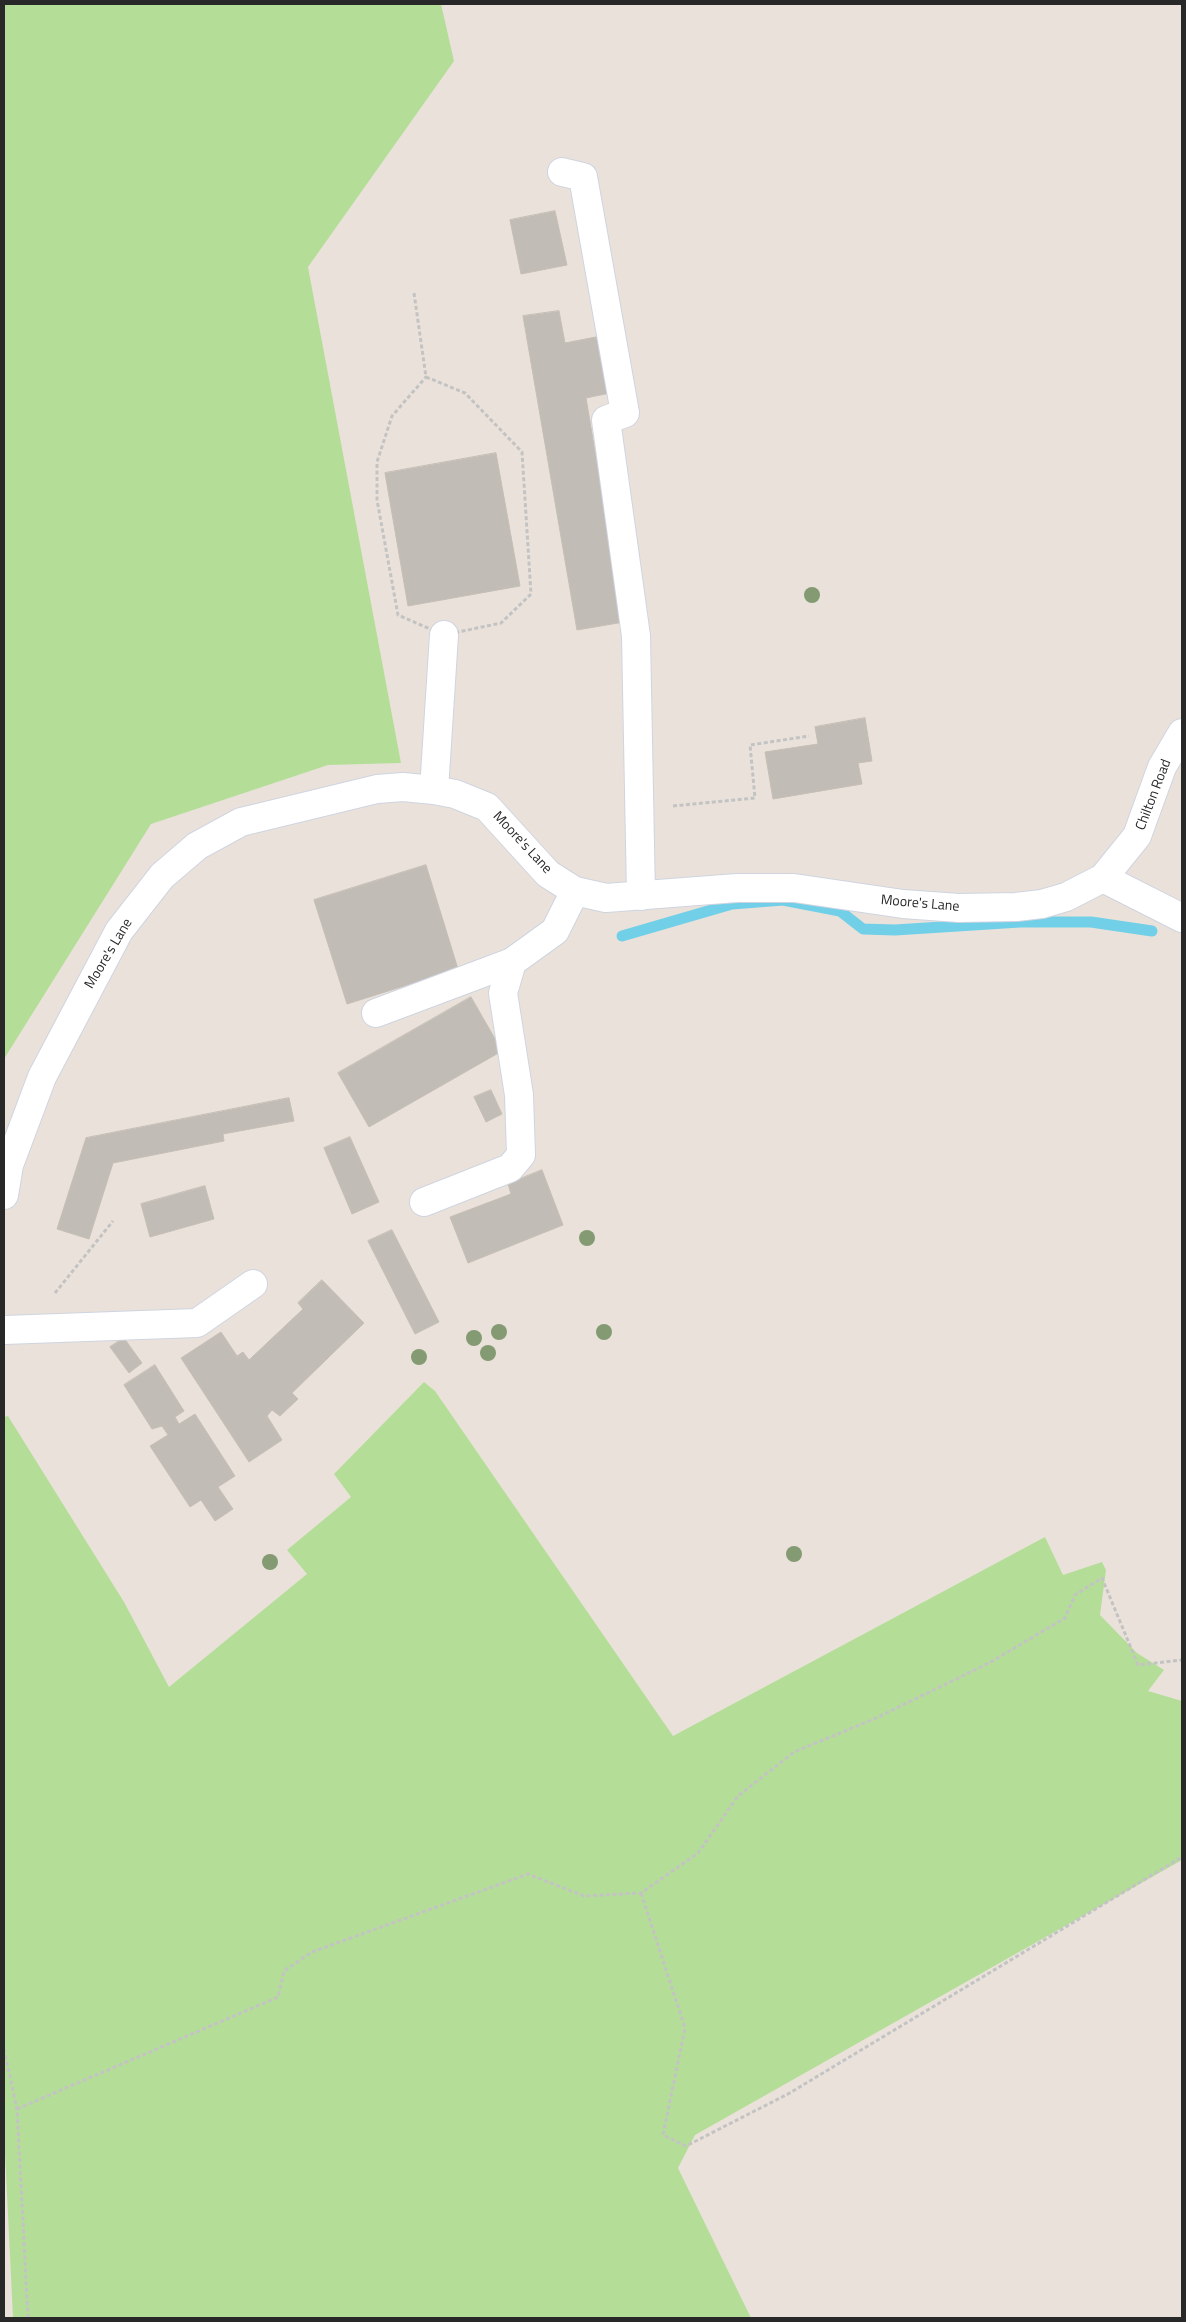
<!DOCTYPE html>
<style>
body{margin:0}
#map{position:relative;width:1186px;height:2322px;overflow:hidden;background:#eae2da;font-family:"Titillium Web",sans-serif}
canvas{display:block}
.frame{position:absolute;inset:0;border:5px solid #282828;pointer-events:none}
</style>
<div id="map">
<canvas width="1186" height="2322"></canvas>
<div class="frame"></div>
</div>
<script>
const c = document.querySelector('canvas').getContext('2d');
c.lineJoin = 'round';
function paint(path, color) {
  c.fillStyle = color;
  c.fill(path, 'evenodd');
}
function trace(path, color, width, dash) {
  c.strokeStyle = color;
  c.lineWidth = width;
  c.lineCap = dash ? 'butt' : 'round';
  c.setLineDash(dash || []);
  c.stroke(path);
}
function write(font, color, halo, rows, align = 'center') {
  c.font = font + ' "Titillium Web",sans-serif';
  c.lineWidth = 5;
  c.setLineDash([]);
  c.textBaseline = 'middle';
  c.strokeStyle = halo;
  c.fillStyle = color;
  for (const [text, x, y, turn = 0] of rows) {
    c.save();
    c.translate(x, y);
    c.rotate((+turn || 0) * Math.PI / 180);
    c.textAlign = isNaN(turn) ? turn : align;
    if (halo) c.strokeText(text, 0, 0);
    c.fillText(text, 0, 0);
    c.restore();
  }
}
const green = new Path2D(`
 M 4,4 L 441,4 L 454,61 L 308,267 L 401,763 L 328,765 L 151,824 L 4,1059 Z
 M 424,1382 L 435,1391 L 673,1736 L 1045,1537 L 1063,1575 L 1102,1562 L 1106,1570 L 1100,1615 L 1137,1653 L 1164,1670 L 1148,1691 L 1182,1701 L 1182,1860 L 695,2135 L 678,2168 L 751,2318 L 13,2318 L 4,2133 L 4,1417 L 8,1416 L 124,1602 L 169,1687 L 307,1574 L 287,1550 L 351,1497 L 334,1474 Z`);
const stream = new Path2D(`
 M 622,936 L 732,904 L 783,900 L 840,911 L 863,929 L 895,930 L 1020,922 L 1091,922 L 1152,931`);
const building = new Path2D(`
 M 555,211 L 567,265 L 521,274 L 510,220 Z
 M 559,311 L 565,343 L 601,336 L 610,393 L 586,398 L 624,622 L 577,630 L 523,316 Z
 M 496,453 L 520,586 L 408,606 L 385,473 Z
 M 865,718 L 872,761 L 858,763 L 862,784 L 773,799 L 765,752 L 818,744 L 815,727 Z
 M 426,865 L 458,969 L 347,1004 L 314,900 Z
 M 471,997 L 502,1051 L 369,1127 L 338,1073 Z
 M 491,1090 L 502,1114 L 486,1122 L 474,1097 Z
 M 289,1098 L 294,1121 L 223,1134 L 224,1141 L 113,1163 L 89,1239 L 57,1229 L 86,1138 Z
 M 350,1137 L 379,1202 L 352,1214 L 324,1148 Z
 M 542,1170 L 563,1225 L 468,1263 L 450,1217 L 511,1194 L 508,1184 Z
 M 205,1186 L 214,1219 L 150,1237 L 141,1204 Z
 M 392,1230 L 439,1322 L 415,1334 L 368,1241 Z
 M 322,1280 L 364,1323 L 292,1393 L 298,1399 L 280,1416 L 272,1410 L 267,1416 L 282,1440 L 249,1462 L 181,1358 L 221,1332 L 237,1356 L 243,1352 L 249,1360 L 303,1309 L 298,1303 Z
 M 124,1338 L 142,1363 L 129,1373 L 110,1347 Z
 M 155,1365 L 184,1411 L 175,1417 L 179,1424 L 195,1414 L 235,1476 L 218,1487 L 233,1509 L 215,1521 L 201,1500 L 190,1507 L 150,1446 L 168,1435 L 162,1426 L 152,1429 L 124,1385 Z`);
const path = new Path2D(`
 M 414,293 L 426,377
 M 426,377 L 465,393 L 522,452 L 531,594 L 501,623 L 444,635 L 398,615 L 377,500 L 377,462 L 392,416 Z
 M 673,806 L 755,798 L 750,745 L 809,736
 M 55,1293 L 113,1221
 M 641,1893 L 685,2028 L 663,2135 L 686,2146 L 788,2094 L 1182,1857
 M 4,2049 L 17,2109 L 28,2318
 M 17,2109 L 278,1997 L 284,1971 L 312,1952 L 528,1874 L 584,1896 L 641,1893 L 698,1853 L 738,1796 L 794,1752 L 874,1719 L 989,1663 L 1065,1618 L 1075,1595 L 1102,1578 L 1138,1665 L 1182,1660`);
const minor = new Path2D(`
 M 562,172 L 583,177 L 625,413 L 606,420 L 636,636 L 641,896
 M 434,790 L 444,635
 M 1103,878 L 1182,918
 M 376,1013 L 512,962
 M 4,1195 L 9,1165 L 42,1077 L 119,931 L 162,876 L 197,846 L 241,822 L 377,789 L 403,787 L 434,790 L 455,794 L 487,807 L 548,874 L 575,891 L 606,898 L 737,888 L 794,888 L 903,904 L 959,908 L 1016,907 L 1042,904 L 1066,897 L 1103,878 L 1137,836 L 1162,767 L 1182,733
 M 424,1202 L 510,1168 L 521,1155 L 519,1095 L 503,993 L 512,962 L 555,931 L 575,891
 M 4,1330 L 197,1323 L 253,1284`);
const trees = [
 [812,595],
 [587,1238],
 [499,1332],
 [604,1332],
 [474,1338],
 [488,1353],
 [419,1357],
 [794,1554],
 [270,1562]
];
const streetNames = [
 ["Chilton Road",1154,795,-69],
 ["Moore's Lane",522,843,47],
 ["Moore's Lane",920,904,5],
 ["Moore's Lane",109,954,-59]
];
paint(green, '#b4de98');
trace(stream, '#71cfe8', 11);
paint(building, '#c2bcb7');
trace(building, '#c5beb4', 1);
trace(minor, '#cfd4e0', 30);
trace(path, '#c3c3c3', 3, [4, 2.5]);
trace(minor, '#fff', 28);
c.fillStyle = '#839a72';
for (const [x, y] of trees) {
  c.beginPath();
  c.arc(x, y, 8, 0, 2 * Math.PI);
  c.fill();
}
write('14px', '#282828', '#fff', streetNames);
</script>
